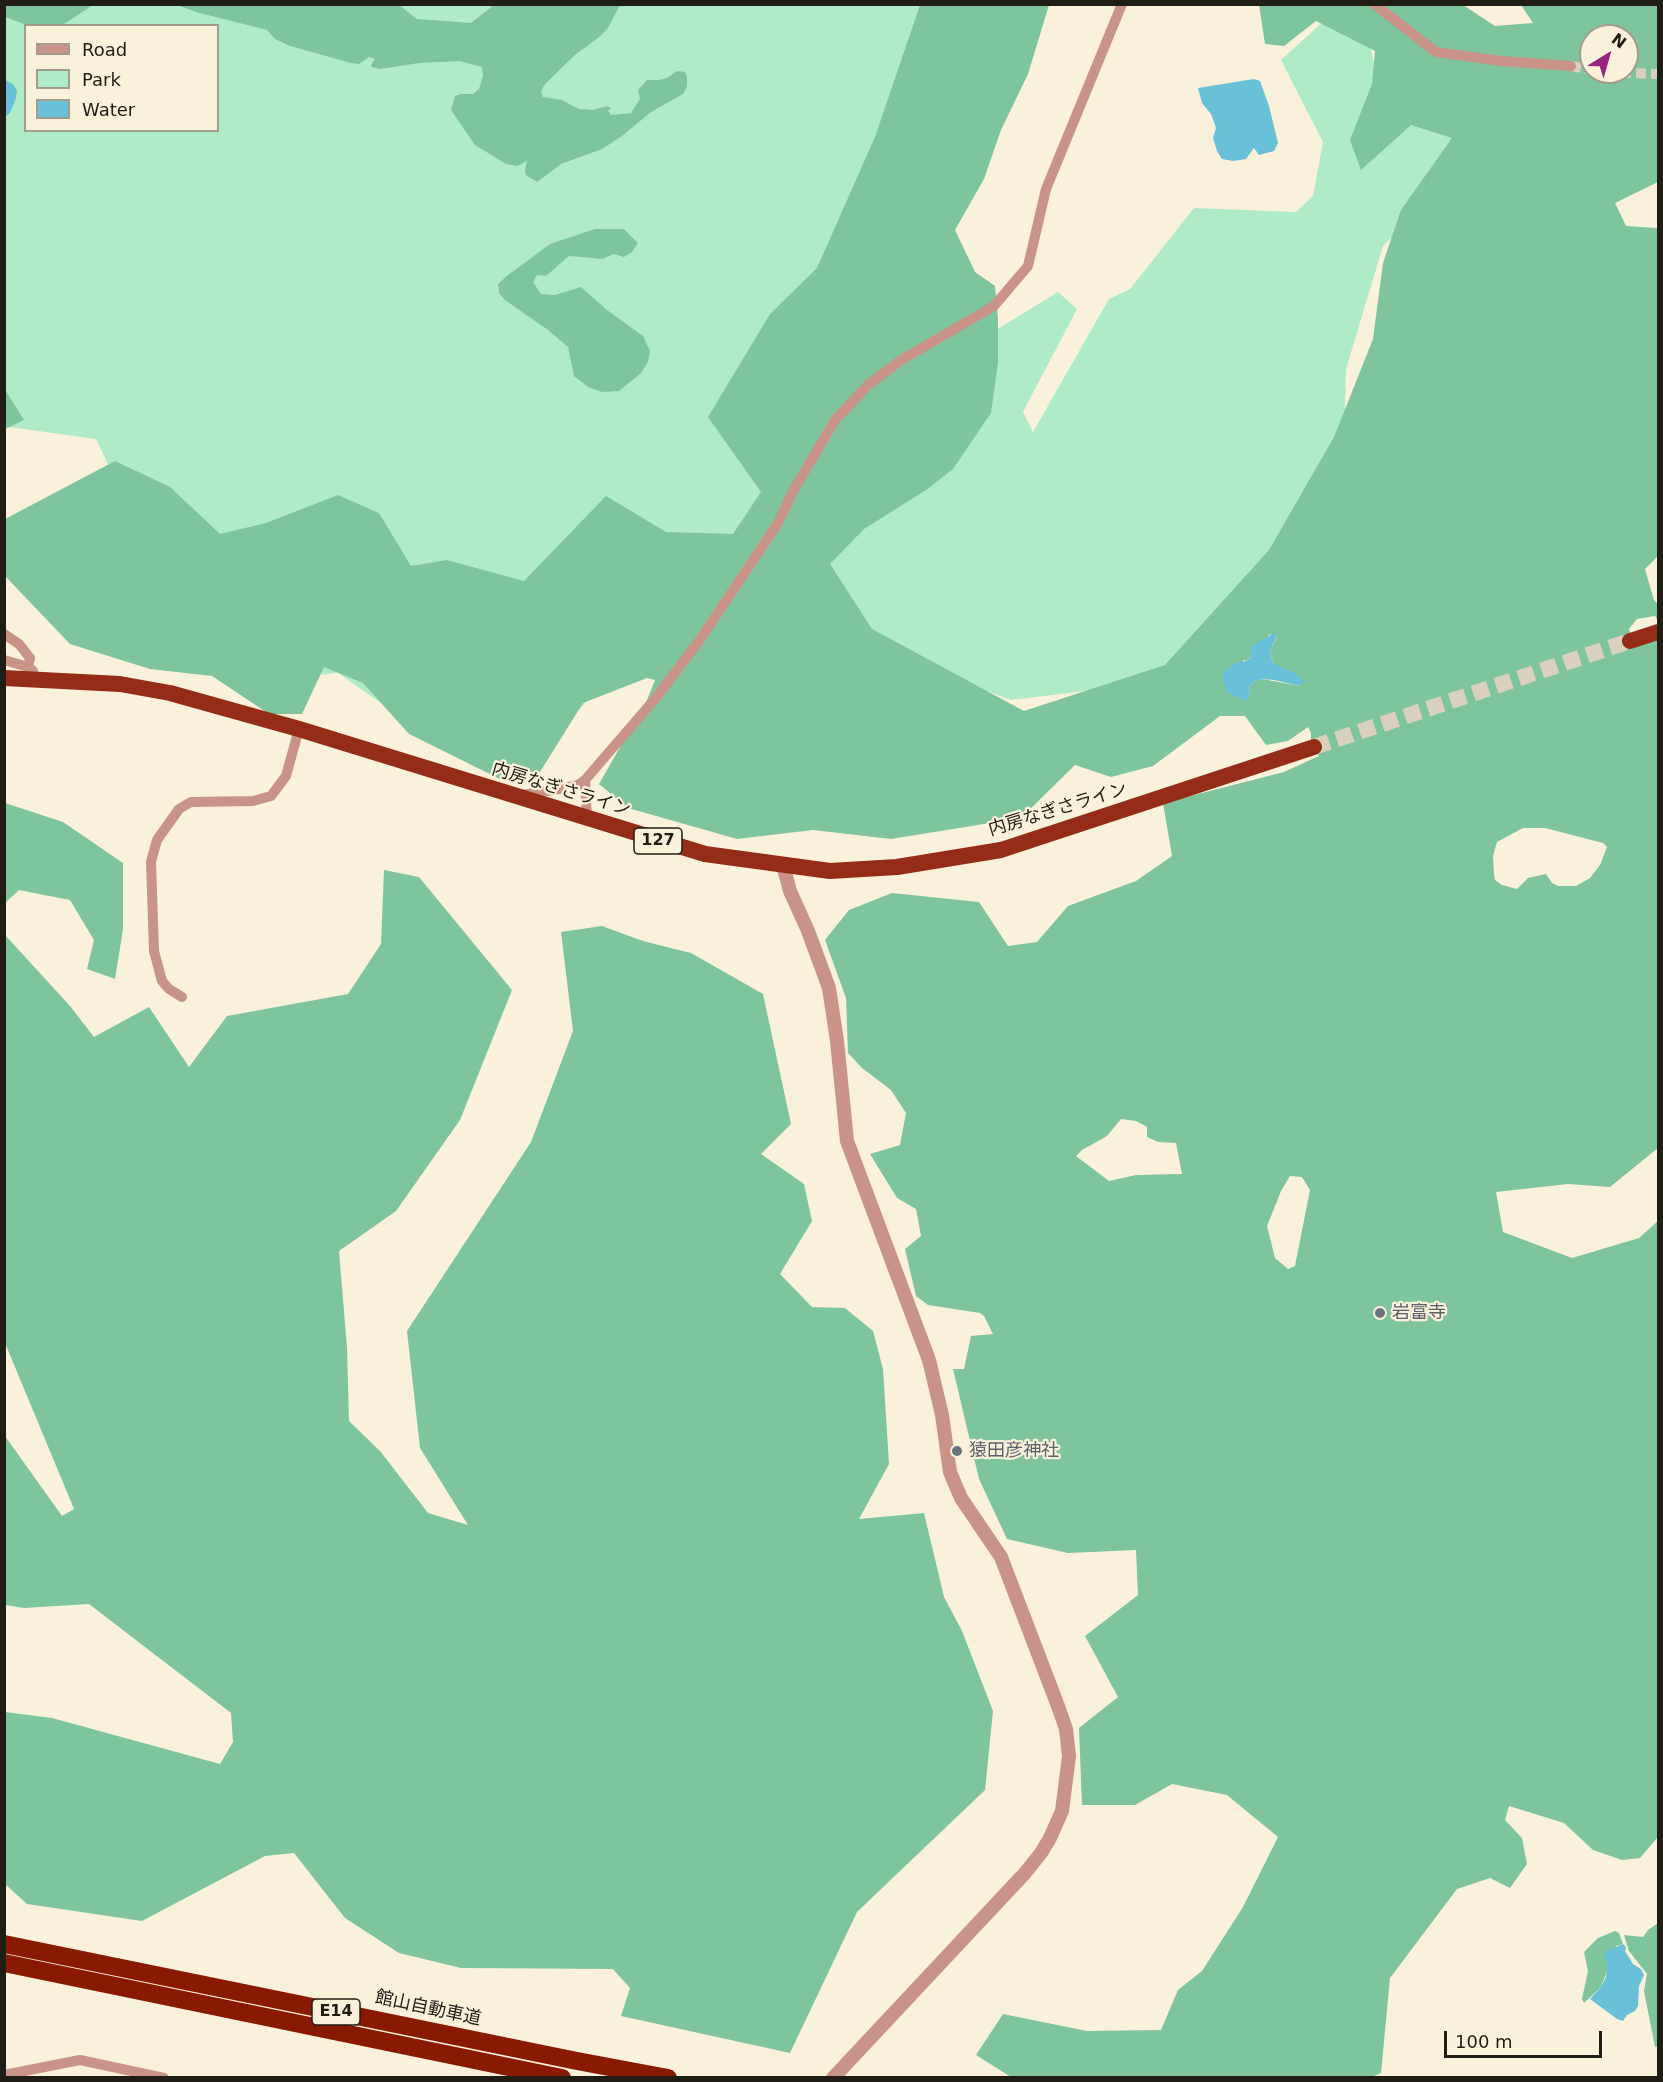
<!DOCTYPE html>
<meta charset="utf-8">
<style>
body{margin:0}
#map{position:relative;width:1663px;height:2082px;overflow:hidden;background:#faf1db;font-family:"DejaVu Sans",sans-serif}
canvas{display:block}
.frame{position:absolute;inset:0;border:6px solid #201d15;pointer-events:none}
.legend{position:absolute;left:24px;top:24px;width:195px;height:108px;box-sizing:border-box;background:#faf1db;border:2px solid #a39c8c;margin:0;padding:8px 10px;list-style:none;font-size:18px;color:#201d15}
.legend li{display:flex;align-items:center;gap:12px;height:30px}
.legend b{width:30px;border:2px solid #a39c8c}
.north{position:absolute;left:1579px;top:24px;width:60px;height:60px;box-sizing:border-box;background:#faf1db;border:2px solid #a39c8c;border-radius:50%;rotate:37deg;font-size:16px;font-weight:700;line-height:24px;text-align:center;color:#201d15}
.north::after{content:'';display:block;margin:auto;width:21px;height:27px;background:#982480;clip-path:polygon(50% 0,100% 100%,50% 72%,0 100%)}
.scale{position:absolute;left:1444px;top:2031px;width:158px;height:27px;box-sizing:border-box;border:3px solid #201d15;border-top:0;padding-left:8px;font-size:18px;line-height:21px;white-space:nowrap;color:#201d15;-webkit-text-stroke:4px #faf1db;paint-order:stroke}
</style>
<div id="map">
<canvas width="1663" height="2082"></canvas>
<div class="frame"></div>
<ul class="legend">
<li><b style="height:8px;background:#c99387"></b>Road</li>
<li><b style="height:16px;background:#b0ebc8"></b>Park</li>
<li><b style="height:16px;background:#69c0d9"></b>Water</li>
</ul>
<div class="north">N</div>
<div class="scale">100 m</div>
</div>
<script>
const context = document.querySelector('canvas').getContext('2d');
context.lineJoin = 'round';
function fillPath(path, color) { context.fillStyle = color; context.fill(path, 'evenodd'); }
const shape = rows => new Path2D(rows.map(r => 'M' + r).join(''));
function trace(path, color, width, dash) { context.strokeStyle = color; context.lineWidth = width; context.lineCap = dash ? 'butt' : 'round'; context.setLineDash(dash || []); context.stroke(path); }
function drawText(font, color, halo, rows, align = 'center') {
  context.font = font + ' "DejaVu Sans","Noto Sans JP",sans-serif'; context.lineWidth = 4.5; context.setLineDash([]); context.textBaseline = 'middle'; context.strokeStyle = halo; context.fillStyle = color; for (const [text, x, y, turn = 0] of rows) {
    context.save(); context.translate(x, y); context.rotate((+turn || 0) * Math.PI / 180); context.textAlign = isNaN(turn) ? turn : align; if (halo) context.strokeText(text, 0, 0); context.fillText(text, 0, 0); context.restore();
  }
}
fillPath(shape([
 [5,5,992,5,943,272,983,338,1058,292,1077,309,1023,412,1033,432,1109,299,1130,289,1194,208,1296,212,1313,196,1323,142,1281,60,1325,20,1369,41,1380,92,1487,147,1383,246,1346,369,1345,410,1312,504,1179,663,1101,689,1011,700,867,647,688,601,528,760,381,703,338,673,225,685,188,607,139,529,96,439,9,427,5,429],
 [26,26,218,26,218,130,26,130]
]), '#b0ebc8');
fillPath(shape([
 [4,5,5,4,93,5,61,26,27,25,5,17],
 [177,5,399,5,417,19,471,23,494,5,623,5,619,7,608,28,598,38,576,54,545,84,541,91,543,97,562,100,579,109,593,110,607,106,611,108,608,111,611,115,631,113,640,99,638,90,647,80,659,80,667,78,677,71,685,72,687,77,687,86,683,94,651,112,622,136,602,149,561,164,537,182,526,175,525,171,527,161,517,166,506,164,475,145,451,110,455,96,461,94,473,94,479,89,483,76,482,67,460,61,419,63,380,69,372,67,371,65,375,59,369,57,359,64,351,63,290,46,275,39,267,30,196,12],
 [920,5,1049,5,1028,74,1001,130,984,179,955,230,975,272,995,286,998,318,998,363,991,413,953,469,926,490,864,529,830,564,872,629,1024,711,1165,665,1269,550,1334,437,1373,339,1383,263,1401,210,1452,138,1411,125,1361,170,1350,140,1372,84,1375,51,1316,21,1284,46,1265,44,1259,5,1463,5,1495,26,1533,23,1521,5,1658,5,1658,182,1615,203,1626,226,1656,228,1658,229,1658,556,1645,569,1654,600,1658,604,1658,620,1655,616,1637,619,1629,629,1634,644,1658,639,1658,1148,1610,1187,1568,1184,1496,1192,1503,1232,1572,1258,1639,1238,1658,1221,1658,1837,1640,1858,1622,1860,1593,1850,1564,1823,1509,1806,1505,1820,1522,1838,1527,1864,1510,1888,1490,1878,1457,1889,1390,1978,1381,2073,1372,2077,1011,2077,976,2055,1003,2014,1087,2031,1161,2030,1178,1990,1202,1971,1243,1907,1278,1837,1227,1795,1172,1784,1135,1805,1082,1805,1079,1728,1118,1697,1085,1636,1138,1595,1136,1550,1068,1553,1007,1539,979,1479,953,1369,964,1369,971,1336,993,1334,984,1316,980,1313,928,1305,916,1296,905,1249,921,1236,916,1209,897,1198,870,1154,900,1145,906,1113,891,1090,862,1068,848,1053,846,998,825,940,849,910,892,893,979,902,1008,946,1037,942,1068,906,1136,881,1172,856,1163,803,1284,772,1319,756,1311,741,1311,733,1308,727,1288,741,1266,745,1245,716,1220,716,1153,766,1111,777,1075,765,1021,818,891,839,813,830,737,839,628,808,599,784,647,700,655,680,647,678,583,703,540,772,502,780,409,734,363,683,324,667,302,714,269,714,212,676,150,669,70,644,5,576,5,519,115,461,170,487,220,534,266,523,338,495,379,513,411,566,447,560,524,581,606,496,666,532,733,534,761,492,708,417,770,314,817,268,875,137],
 [1591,36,1627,36,1627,72,1591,72],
 [1270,634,1277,637,1270,651,1273,663,1282,668,1300,686,1262,679,1254,682,1249,687,1250,696,1246,701,1243,660,1247,661],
 [1523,828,1545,828,1603,843,1607,847,1600,865,1590,878,1576,886,1558,886,1552,883,1546,874,1528,878,1517,889,1502,885,1495,880,1494,875,1493,856,1497,842],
 [1121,1119,1136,1121,1147,1127,1147,1137,1158,1142,1176,1143,1182,1174,1136,1175,1109,1181,1076,1156,1082,1150,1107,1136],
 [1290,1176,1302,1177,1310,1190,1295,1266,1288,1269,1275,1258,1267,1226,1281,1191],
 [595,229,624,229,638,243,632,252,624,257,614,254,602,259,569,256,546,276,537,275,533,282,541,294,555,295,581,287,607,310,643,336,650,351,648,362,641,373,619,391,602,392,588,387,574,376,568,347,548,330,505,300,499,293,498,284,508,275,550,244],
 [4,388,24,420,5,429,4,429],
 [5,803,63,822,123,863,123,929,115,979,87,969,94,940,70,900,19,890,5,903],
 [384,870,419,877,512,990,460,1120,396,1211,339,1251,347,1348,349,1421,380,1451,428,1513,468,1525,420,1448,407,1331,531,1142,573,1031,561,932,602,926,643,941,691,953,763,994,791,1124,761,1154,804,1184,812,1221,780,1274,812,1307,845,1308,873,1331,883,1369,889,1464,859,1519,924,1513,944,1597,962,1631,993,1711,985,1790,857,1912,790,2053,621,2016,630,1988,613,1969,461,1968,399,1953,345,1918,294,1853,265,1856,142,1921,27,1904,5,1884,5,1712,52,1718,220,1764,233,1742,231,1713,89,1604,24,1608,5,1605,5,1436,62,1516,74,1509,5,1343,5,935,70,1006,94,1037,149,1007,189,1067,227,1016,348,994,381,944],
 [1658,1923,1658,2047,1655,2047,1644,1991,1647,1974,1629,1951,1624,1935,1643,1937,1648,1930],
 [1615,1931,1619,1933,1623,1944,1616,1946,1608,1964,1608,1969,1601,1987,1584,2003,1582,1999,1588,1971,1584,1952,1598,1938]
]), '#7ec49c');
fillPath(shape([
 [1254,79,1260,81,1269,106,1278,143,1274,151,1259,155,1254,148,1246,159,1233,161,1222,159,1217,151,1213,138,1216,128,1211,114,1202,103,1198,88],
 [5,80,13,84,17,91,16,98,10,113,5,117],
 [1274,633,1277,636,1270,651,1273,663,1297,674,1304,681,1300,686,1274,680,1262,679,1254,682,1249,687,1250,696,1246,701,1227,692,1222,676,1227,669,1238,662,1247,661,1251,657,1250,650,1253,645],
 [1623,1944,1626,1947,1625,1951,1633,1964,1641,1969,1644,1975,1639,1986,1638,2006,1635,2011,1627,2015,1623,2021,1617,2019,1590,1999,1601,1987,1606,1977,1608,1964,1604,1956,1607,1951]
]), '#69c0d9');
trace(shape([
 [1571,66,1591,70],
 [1606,72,1658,74]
]), '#d9d1bd', 10, [10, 5]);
trace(shape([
 [1314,747,1630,641]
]), '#d9d1bd', 16, [16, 8]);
trace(shape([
 [1374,4,1436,52,1500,61,1571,66],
 [4,634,19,644,30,658,28,667],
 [4,660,28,667,33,671],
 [522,795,559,789,578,785,585,780],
 [587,819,585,780,655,699,699,641,778,523,792,493,835,420,868,385,901,360,994,306,1028,266,1046,189,1122,4],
 [182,997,169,989,162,981,154,951,151,862,157,840,179,809,191,802,253,801,271,796,286,776,299,729],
 [4,2075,80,2060,164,2078]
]), '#c99387', 10);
trace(shape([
 [783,865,790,891,808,931,829,988,837,1041,847,1141,929,1360,942,1415,950,1472,961,1498,1001,1557,1058,1706,1066,1729,1069,1756,1062,1811,1050,1838,1041,1853,1025,1873,833,2078]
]), '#c99387', 14);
trace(shape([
 [1630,641,1658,632],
 [4,678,120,684,170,693,299,729,705,854,830,871,897,867,1001,850,1314,747]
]), '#942c18', 16);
trace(shape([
 [4,1944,577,2061,668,2078],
 [4,1963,562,2078]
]), '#8a1901', 18);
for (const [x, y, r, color] of [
 [1380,1313,6,"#6b7280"],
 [957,1451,6,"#6b7280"]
]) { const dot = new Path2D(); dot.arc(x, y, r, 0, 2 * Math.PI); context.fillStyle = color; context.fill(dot); trace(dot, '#faf1db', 2); }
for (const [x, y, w] of [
 [658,841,48],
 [336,2012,48]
]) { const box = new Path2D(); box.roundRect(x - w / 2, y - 13, w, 26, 4.5); context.fillStyle = '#faf1db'; context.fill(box); trace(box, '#201d15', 1.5); }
drawText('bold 16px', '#201d15', null, [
 ["127",658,841],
 ["E14",336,2012]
]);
drawText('18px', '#201d15', '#faf1db', [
 ["内房なぎさライン",561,790,17],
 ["内房なぎさライン",1058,810,-17],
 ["館山自動車道",428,2009,12]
]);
drawText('18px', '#5b616d', '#faf1db', [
 ["岩富寺",1392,1313],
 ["猿田彦神社",969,1451]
], 'left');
</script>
